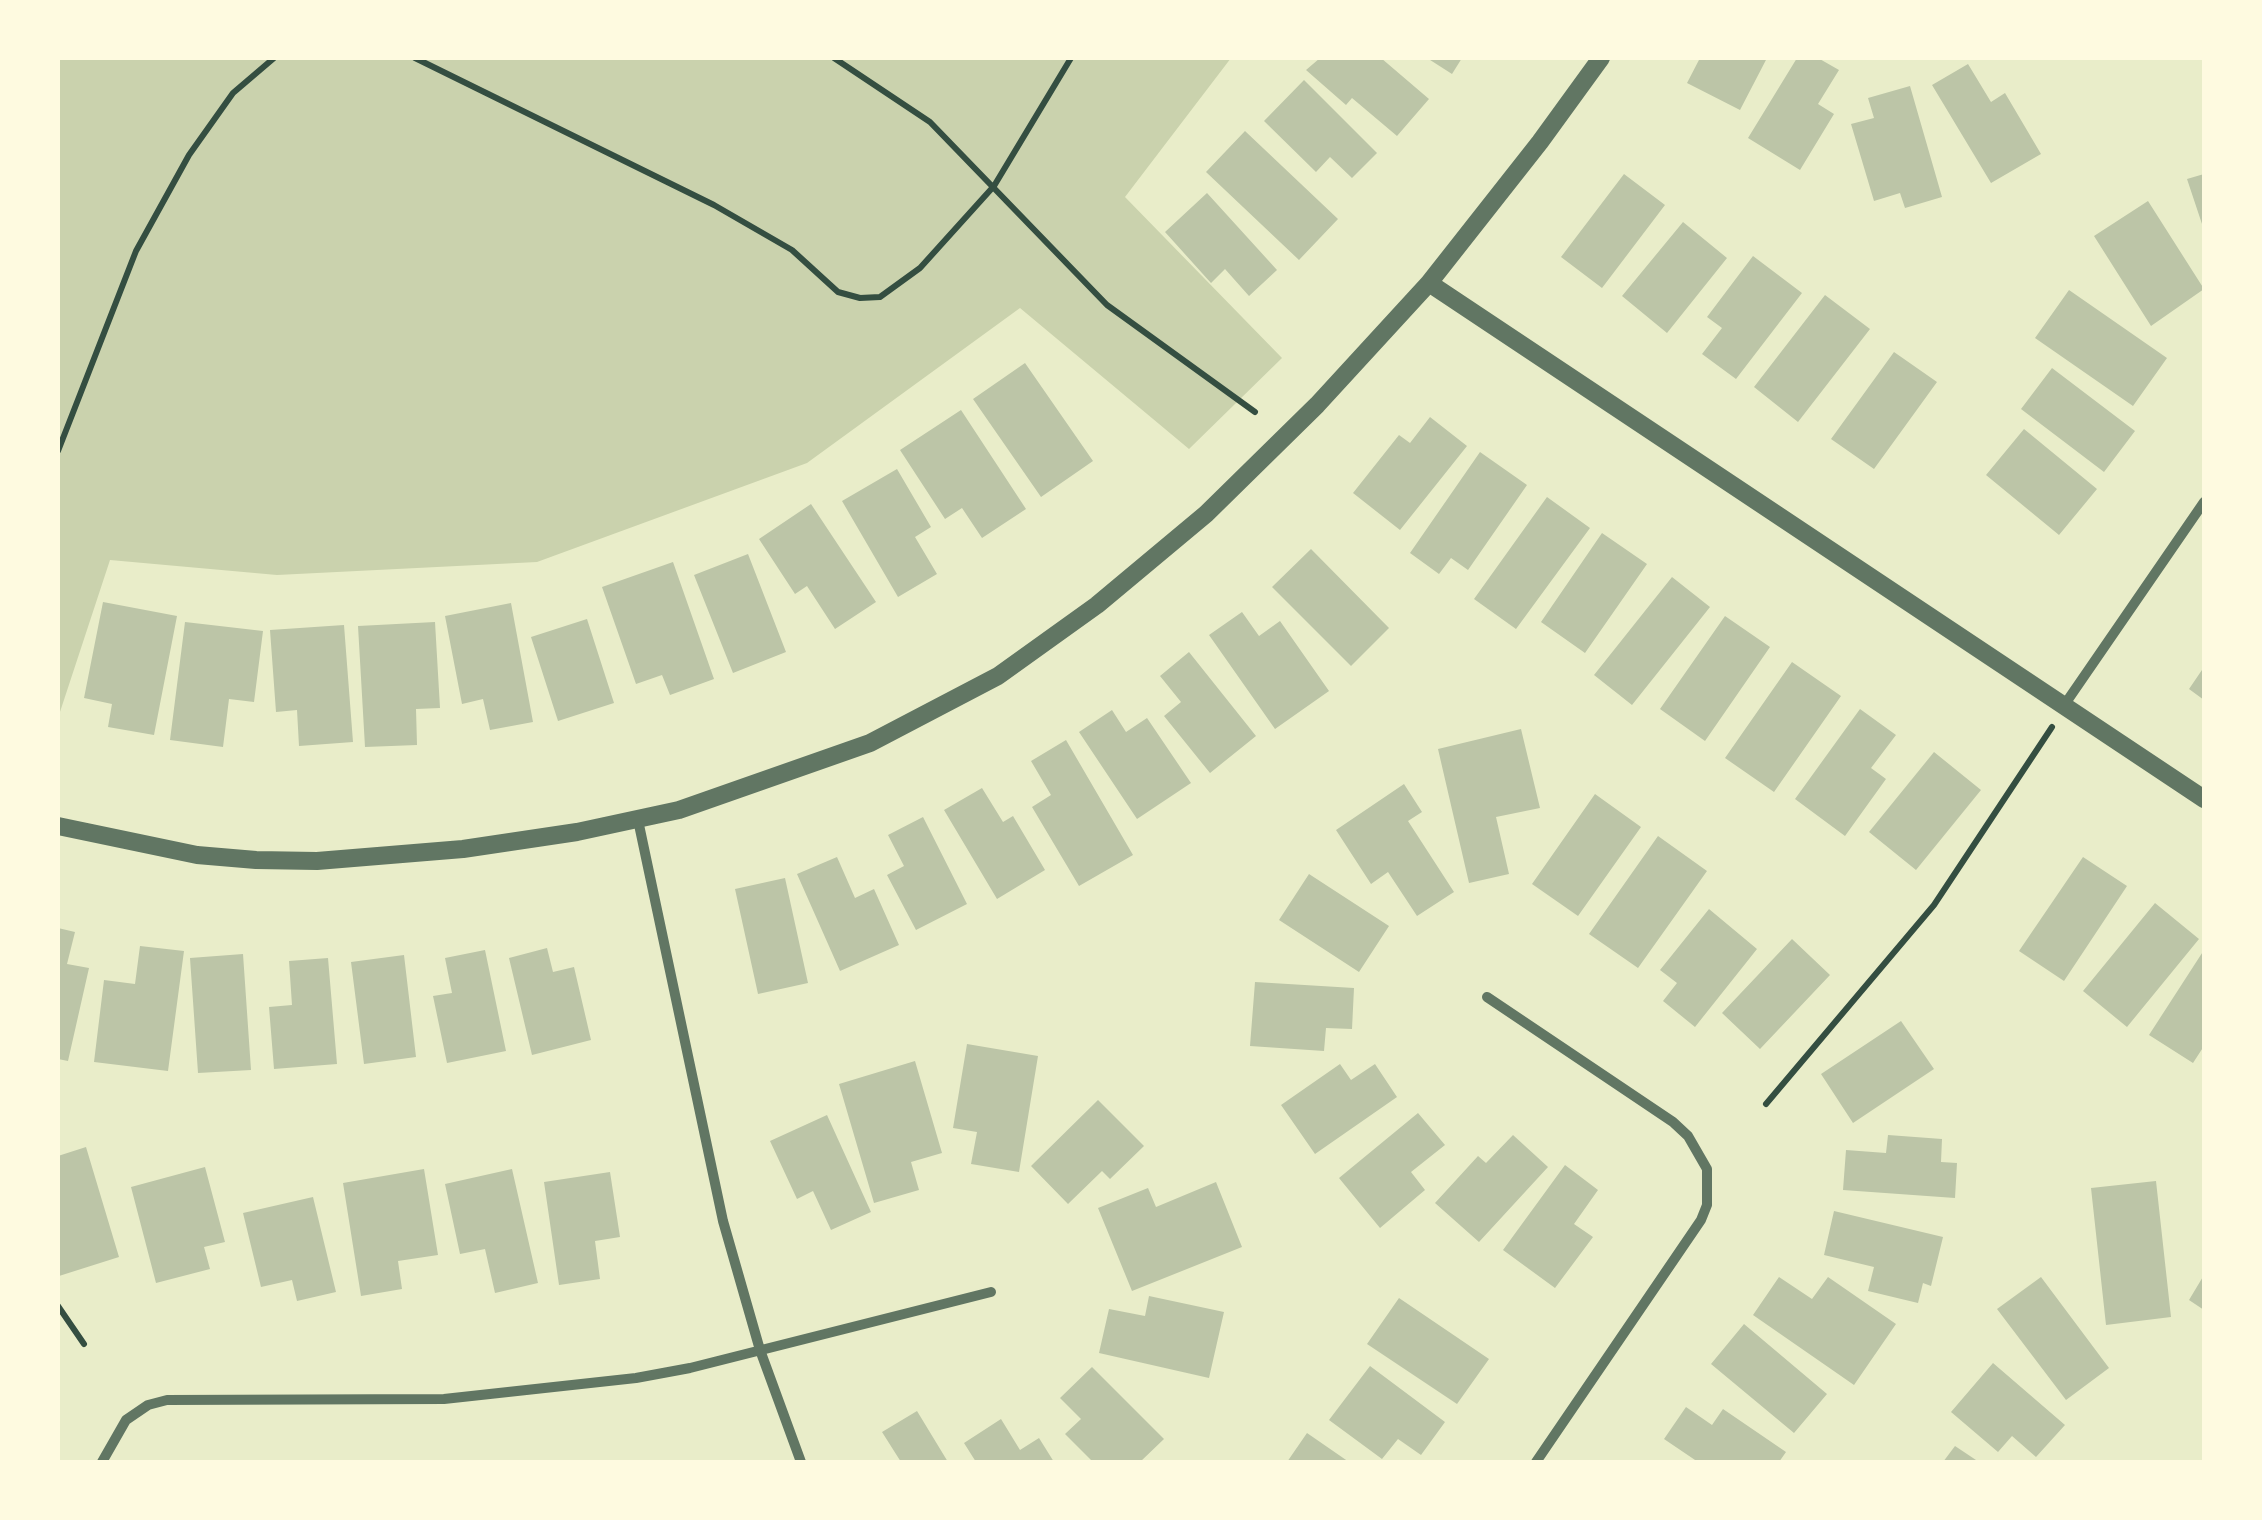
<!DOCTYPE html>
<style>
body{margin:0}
#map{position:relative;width:2262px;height:1520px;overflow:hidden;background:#e9edc9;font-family:"Golos Text",sans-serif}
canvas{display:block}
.frame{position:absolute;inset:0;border:60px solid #fefae0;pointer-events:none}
</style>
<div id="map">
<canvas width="2262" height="1520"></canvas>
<div class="frame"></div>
</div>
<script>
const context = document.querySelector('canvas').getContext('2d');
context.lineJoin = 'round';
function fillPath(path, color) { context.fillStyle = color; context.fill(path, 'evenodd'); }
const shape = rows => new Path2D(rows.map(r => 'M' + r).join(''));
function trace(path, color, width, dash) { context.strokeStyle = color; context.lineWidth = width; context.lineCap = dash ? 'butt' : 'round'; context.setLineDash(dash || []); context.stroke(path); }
fillPath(shape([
 [58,58,1231,58,1125,197,1282,358,1189,449,1020,308,807,463,537,562,277,575,110,560,58,718]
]), '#cad2ad');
fillPath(shape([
 [1320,58,1381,58,1429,99,1397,136,1352,98,1346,105,1306,70],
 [1427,58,1462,58,1452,74],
 [1700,58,1767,58,1740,110,1687,83],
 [1797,58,1818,58,1839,70,1818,104,1834,114,1800,170,1748,138],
 [1968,64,1991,102,2005,93,2041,154,1991,183,1932,85],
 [1304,80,1377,153,1352,178,1330,157,1316,172,1264,121],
 [1910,86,1942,197,1905,208,1900,193,1874,201,1851,124,1874,118,1868,98],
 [1245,131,1338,219,1299,260,1206,172],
 [1624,174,1665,205,1602,288,1561,257],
 [2204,174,2204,230,2187,179],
 [1207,193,1277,270,1249,296,1225,269,1211,283,1165,232],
 [2148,201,2204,289,2151,326,2094,236],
 [1683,222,1727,258,1667,333,1622,296],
 [1753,256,1802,293,1736,379,1702,354,1722,328,1707,317],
 [2069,290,2167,358,2133,406,2035,338],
 [1825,295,1870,329,1798,422,1754,387],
 [1894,352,1937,382,1874,469,1831,439],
 [1025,363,1093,461,1041,497,973,399],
 [2052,368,2135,431,2104,472,2021,409],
 [961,410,1026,509,982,538,962,508,945,519,900,450],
 [1430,417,1467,446,1400,530,1353,493,1399,435,1410,443],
 [2024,429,2097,489,2059,535,1986,475],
 [1480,452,1527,485,1468,570,1451,558,1439,574,1410,553],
 [897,469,931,527,915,537,937,574,898,597,842,501],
 [1547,497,1590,528,1516,629,1474,599],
 [811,504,876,602,835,629,807,586,795,594,759,539],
 [1602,533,1647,564,1585,653,1541,622],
 [1311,549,1389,628,1351,666,1272,587],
 [748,554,786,652,733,673,694,575],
 [673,562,714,679,670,695,662,675,636,684,602,587],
 [1672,577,1710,607,1632,705,1594,675],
 [103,602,177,616,154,735,108,727,112,704,84,698],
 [511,603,533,722,490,730,483,699,462,704,445,616],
 [1242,612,1259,636,1280,621,1329,691,1275,729,1209,635],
 [1725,616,1770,647,1705,741,1660,709],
 [587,619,614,703,558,721,531,637],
 [185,622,263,631,254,702,229,699,223,747,170,740],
 [435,622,440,708,416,709,417,745,365,747,358,626],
 [344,625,353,742,299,746,297,710,276,712,270,630],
 [1189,652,1256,736,1210,773,1164,716,1181,702,1160,676],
 [1792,662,1841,696,1774,792,1725,758],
 [2204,667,2204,700,2189,689],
 [1860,709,1896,735,1871,768,1886,779,1845,836,1795,799],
 [1112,710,1126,732,1147,718,1191,783,1137,819,1079,732],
 [1521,729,1540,808,1496,817,1509,874,1469,883,1438,749],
 [1066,740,1133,855,1079,886,1032,807,1051,795,1031,761],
 [1934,752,1981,790,1916,870,1869,832],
 [1404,784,1422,812,1408,821,1454,892,1417,916,1388,872,1371,884,1336,830],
 [982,788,1003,822,1013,816,1045,870,997,899,944,810],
 [1595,794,1641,827,1578,916,1532,884],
 [923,817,967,904,916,930,887,875,904,866,888,835],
 [1658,836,1707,871,1638,968,1589,934],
 [837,857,855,898,874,889,899,945,840,971,797,874],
 [2083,857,2127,886,2064,981,2019,951],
 [1309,874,1389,926,1359,972,1279,920],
 [785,878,808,983,758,994,735,889],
 [2155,903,2199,939,2127,1027,2083,991],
 [1709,909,1757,949,1695,1027,1663,1001,1677,983,1660,970],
 [58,928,75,932,67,964,89,968,68,1061,58,1059],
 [1792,939,1830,975,1760,1049,1722,1013],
 [140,946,184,951,168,1071,94,1062,104,980,135,984],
 [547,948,553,972,574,967,591,1040,532,1055,509,958],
 [485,950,506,1051,447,1063,433,996,452,993,445,958],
 [2204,950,2204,1046,2193,1063,2149,1035],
 [243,954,251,1070,198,1073,190,958],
 [404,955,416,1057,364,1064,351,962],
 [328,958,337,1064,274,1069,269,1007,292,1005,289,961],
 [1255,982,1354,988,1352,1029,1326,1028,1324,1051,1250,1046],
 [1901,1021,1934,1069,1853,1123,1821,1074],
 [967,1044,1038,1056,1019,1172,971,1164,977,1132,953,1128],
 [915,1061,942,1153,911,1162,919,1190,874,1203,839,1084],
 [1340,1064,1351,1080,1375,1064,1397,1097,1315,1154,1281,1105],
 [1098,1100,1144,1146,1110,1179,1102,1171,1068,1204,1031,1166],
 [1418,1113,1445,1145,1411,1172,1425,1190,1380,1228,1339,1178],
 [827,1115,871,1212,831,1230,813,1191,797,1199,770,1141],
 [1513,1135,1548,1167,1479,1242,1435,1203,1478,1156,1486,1163],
 [1888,1135,1942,1139,1941,1162,1957,1163,1955,1198,1843,1190,1846,1150,1886,1153],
 [86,1147,119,1257,59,1276,58,1156],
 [1565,1165,1598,1190,1574,1224,1593,1237,1555,1288,1503,1250],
 [205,1167,225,1242,204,1247,210,1269,156,1283,131,1187],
 [424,1169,438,1255,398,1261,402,1289,361,1296,343,1183],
 [512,1169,538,1283,495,1293,485,1249,460,1254,445,1184],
 [610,1172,620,1237,595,1241,600,1279,559,1285,544,1182],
 [2156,1181,2171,1317,2106,1325,2091,1188],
 [1216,1182,1242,1247,1132,1291,1098,1208,1148,1188,1156,1207],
 [313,1197,336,1292,297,1301,292,1280,261,1287,243,1213],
 [1834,1211,1943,1237,1931,1286,1923,1283,1918,1303,1868,1291,1874,1267,1824,1255],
 [2204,1275,2204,1310,2189,1300],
 [1779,1277,1812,1299,1828,1277,1896,1324,1854,1385,1753,1315],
 [2041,1277,2109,1368,2066,1400,1997,1309],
 [1149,1296,1224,1312,1209,1378,1099,1353,1109,1309,1145,1316],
 [1399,1298,1489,1359,1457,1404,1367,1344],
 [1744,1324,1827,1394,1794,1433,1711,1364],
 [1993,1363,2065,1425,2036,1457,2012,1436,1998,1452,1951,1412],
 [1370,1366,1445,1422,1421,1455,1398,1439,1382,1459,1329,1420],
 [1092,1367,1164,1439,1140,1462,1093,1462,1065,1434,1081,1419,1060,1398],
 [1686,1407,1712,1425,1723,1409,1786,1452,1779,1462,1698,1462,1664,1439],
 [917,1411,948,1462,901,1462,882,1432],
 [1001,1419,1020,1450,1039,1438,1054,1462,976,1462,964,1443],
 [1307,1433,1349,1462,1287,1462],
 [1955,1446,1979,1462,1943,1462]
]), '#bcc5a7');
trace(shape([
 [415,58,714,205,792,250,838,292,860,298,880,297,920,268,994,186,1071,58],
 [834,58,930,122,1107,305,1255,412],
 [58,451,136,251,189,155,233,93,274,58],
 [1766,1104,1934,905,2052,727],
 [58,1306,84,1344]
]), '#344e41', 6);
trace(shape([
 [2065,704,2204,502],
 [638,820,723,1221,760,1350,801,1462],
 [1487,997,1673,1122,1688,1136,1707,1169,1707,1205,1701,1220,1536,1462],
 [102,1462,126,1420,148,1405,167,1400,444,1399,636,1378,690,1368,991,1292]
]), '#617663', 10);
trace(shape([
 [1429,283,2204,799],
 [58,826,197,855,256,860,317,861,463,849,577,832,679,810,870,743,998,676,1097,605,1206,514,1317,405,1429,283,1540,142,1601,58]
]), '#617663', 18);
</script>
